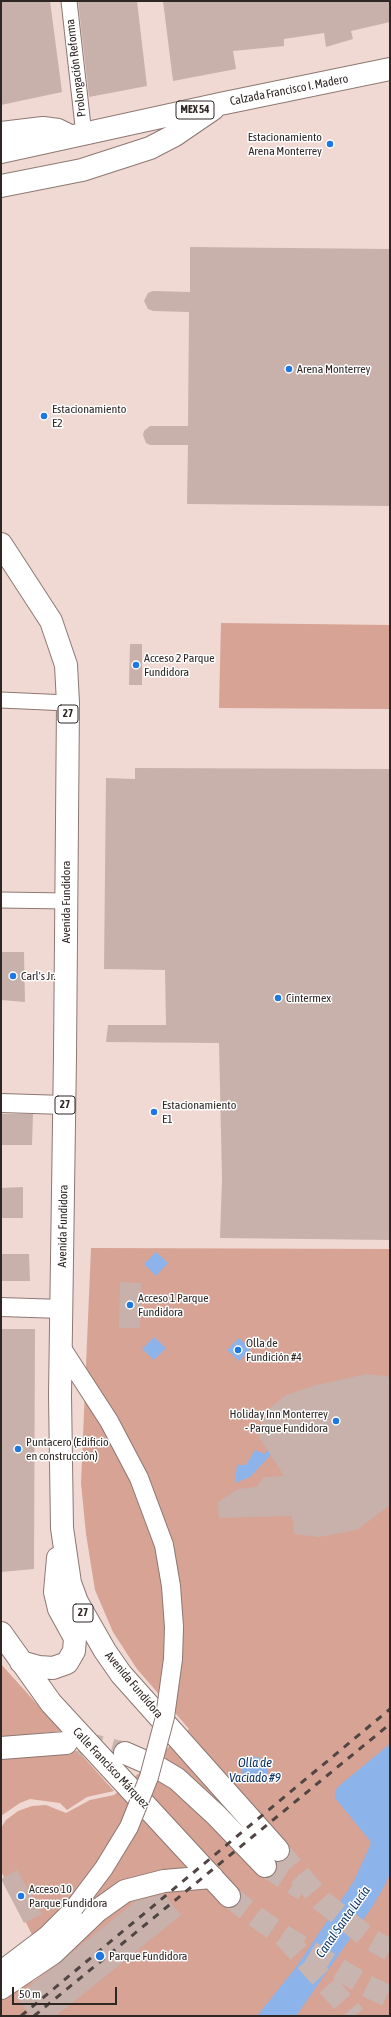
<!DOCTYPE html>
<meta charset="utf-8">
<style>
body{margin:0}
#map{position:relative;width:391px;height:2017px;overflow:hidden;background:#f0d9d2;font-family:"Asap Condensed",sans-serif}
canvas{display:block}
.frame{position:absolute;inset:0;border:2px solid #2f2724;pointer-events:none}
.scale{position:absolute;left:12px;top:1987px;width:105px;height:18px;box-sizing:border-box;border:2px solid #2f2724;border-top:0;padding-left:5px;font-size:12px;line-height:14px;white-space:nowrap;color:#2f2724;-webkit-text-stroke:3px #fff;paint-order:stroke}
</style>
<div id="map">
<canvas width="391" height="2017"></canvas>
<div class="frame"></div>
<div class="scale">50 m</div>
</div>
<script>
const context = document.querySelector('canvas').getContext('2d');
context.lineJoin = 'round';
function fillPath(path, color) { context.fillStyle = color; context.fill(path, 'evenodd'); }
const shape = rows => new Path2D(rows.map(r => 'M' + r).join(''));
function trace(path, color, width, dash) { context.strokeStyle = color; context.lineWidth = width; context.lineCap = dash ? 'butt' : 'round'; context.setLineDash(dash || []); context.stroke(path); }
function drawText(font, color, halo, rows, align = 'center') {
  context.font = font + ' "Asap Condensed",sans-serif'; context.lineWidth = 3; context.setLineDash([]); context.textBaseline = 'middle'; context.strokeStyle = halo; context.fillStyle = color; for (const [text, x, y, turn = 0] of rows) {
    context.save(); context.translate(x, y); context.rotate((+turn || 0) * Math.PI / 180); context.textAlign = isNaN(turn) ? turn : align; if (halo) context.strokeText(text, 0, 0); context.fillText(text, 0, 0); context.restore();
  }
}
fillPath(shape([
 [221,623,390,625,390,709,219,708],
 [91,1248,390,1249,390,2016,1,2016,1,1996,34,1981,49,1970,1,1871,1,1828,6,1820,18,1811,32,1806,46,1805,66,1813,90,1800,114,1795,189,1729,137,1669,113,1632,95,1590,86,1534,81,1483],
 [1,1664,61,1731,1,1738],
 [55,1750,78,1751,114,1791,87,1797,67,1810,60,1803,30,1799,20,1803,1,1816,1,1757]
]), '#d6a395');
fillPath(shape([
 [156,1252,168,1263,156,1276,144,1264],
 [154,1337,166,1348,154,1360,142,1349],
 [239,1338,251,1349,239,1361,227,1350],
 [272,1440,281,1444,250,1477,235,1483,237,1465,246,1465,255,1450,265,1454],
 [390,1744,390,1874,385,1885,372,1907,296,2016,257,2016,297,1966,354,1881,368,1850,371,1842,335,1798,335,1791,340,1785],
 '242 1770a13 13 0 1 1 26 0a13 13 0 1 1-26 0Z'
]), '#8cb4ea');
fillPath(shape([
 [1,1,50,1,62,92,1,105],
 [78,1,137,1,147,86,89,97],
 [163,1,390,1,390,22,351,31,353,39,326,47,324,33,284,39,284,46,233,51,236,69,173,81],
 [190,247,390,249,390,506,187,504,188,445,150,445,146,443,143,435,144,431,150,426,188,426,189,312,153,311,148,309,144,301,148,293,153,291,190,292],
 [130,644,142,644,142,685,129,685],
 [135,768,390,769,390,1240,220,1238,222,1178,219,1043,106,1042,108,1025,166,1025,165,970,104,969,106,778,135,779],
 [1,952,24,952,25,1002,1,1000],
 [1,1114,33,1114,32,1145,1,1145],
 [23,1187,23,1218,1,1218,1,1188],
 [1,1254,29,1254,30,1281,1,1281],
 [120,1282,141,1283,140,1328,119,1328],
 [1,1329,35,1329,34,1569,1,1572],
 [366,1374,386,1376,390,1378,390,1505,357,1530,319,1537,294,1534,292,1516,219,1518,218,1502,238,1489,256,1487,264,1477,284,1476,259,1437,267,1410,286,1395,313,1386],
 [17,1870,42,1914,24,1923,1,1879],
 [164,1894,181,1915,56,2016,31,2016,16,1997,136,1901]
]), '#c8b1ab');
trace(shape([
 [79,1744,97,1746,125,1753],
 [278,1850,322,1901,368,1938,390,1950],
 [265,1866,304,1890],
 [229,1896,256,1917,284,1936,367,1986,390,1997]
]), '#c9b5af', 22, [22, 11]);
trace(shape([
 [284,1936,355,2016]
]), '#c9b5af', 22, [22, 11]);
const minor = shape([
 [69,1,84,135],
 [1,700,68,703],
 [1,900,66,901]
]);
const tertiary = shape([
 [1,1103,65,1105],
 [1,1307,62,1309],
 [61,1347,109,1421,139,1478,164,1545,171,1586,174,1627],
 [1,1970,46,1936,74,1908]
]);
const primary = shape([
 [1,133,43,128,58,130,68,135],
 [1,152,220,104,390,69],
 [1,186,82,170,150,148,175,135,213,109],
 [1,544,51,621,66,665,68,703,65,1055,60,1395,62,1528,70,1583,77,1602,105,1651,121,1674,278,1850],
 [1,1633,51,1703,229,1896],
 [21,1662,39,1667,53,1668,67,1663,74,1651,75,1638,59,1609,55,1592,58,1558],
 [1,1748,66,1743],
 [125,1753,157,1767,177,1779,216,1815,265,1866],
 [1,1988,53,1953,97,1911,125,1891,164,1881,212,1877]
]);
trace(minor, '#8d7872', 17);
trace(tertiary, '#8d7872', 20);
trace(primary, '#8d7872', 24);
trace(minor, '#fff', 15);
trace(tertiary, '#fff', 18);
trace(primary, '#fff', 22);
trace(shape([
 [21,2016,390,1709],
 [34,2016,390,1724]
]), '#504542', 3, [7, 7]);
const tertiaryBridge = shape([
 [74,1908,104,1868,129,1827,149,1777,165,1717,173,1659,174,1627]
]);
trace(tertiaryBridge, '#8d7872', 20, []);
trace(tertiaryBridge, '#fff', 18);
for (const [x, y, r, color] of [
 [330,144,4,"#1e78e2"],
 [289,369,4,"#1e78e2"],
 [44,416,4,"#1e78e2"],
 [136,665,4,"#1e78e2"],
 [13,976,4,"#1e78e2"],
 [278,998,4,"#1e78e2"],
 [154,1112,4,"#1e78e2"],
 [130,1305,4,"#1e78e2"],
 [238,1350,4,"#1e78e2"],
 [336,1421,4,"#1e78e2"],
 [18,1449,4,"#1e78e2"],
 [21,1896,4,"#1e78e2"],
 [100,1956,5,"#1e78e2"]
]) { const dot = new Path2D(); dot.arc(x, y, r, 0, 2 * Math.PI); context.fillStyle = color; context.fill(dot); trace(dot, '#fff', 1.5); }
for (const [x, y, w] of [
 [195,110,38],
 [68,714,20],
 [65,1105,20],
 [83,1613,20]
]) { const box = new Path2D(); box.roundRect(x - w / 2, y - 9, w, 18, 3); context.fillStyle = '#fff'; context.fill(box); trace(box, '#2f2724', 1); }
drawText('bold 11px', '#2f2724', null, [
 ["MEX 54",195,110],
 ["27",68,714],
 ["27",65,1105],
 ["27",83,1613]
]);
drawText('12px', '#2f2724', '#fff', [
 ["Prolongación Reforma",76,68,-97],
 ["Calzada Francisco I. Madero",289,90,-11],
 ["Avenida Fundidora",66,902,-90],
 ["Avenida Fundidora",63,1226,-89],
 ["Avenida Fundidora",134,1685,50],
 ["Calle Francisco Márquez",111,1768,47]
]);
drawText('12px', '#2f2724', '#fff', [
 ["Estacionamiento",322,137,"right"],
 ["Arena Monterrey",322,151,"right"],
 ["Arena Monterrey",297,369],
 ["Estacionamiento",52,409],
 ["E2",52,423],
 ["Acceso 2 Parque",144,658],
 ["Fundidora",144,672],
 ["Carl's Jr.",21,976],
 ["Cintermex",286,998],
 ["Estacionamiento",162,1105],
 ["E1",162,1119],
 ["Acceso 1 Parque",138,1298],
 ["Fundidora",138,1312],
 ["Olla de",246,1343],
 ["Fundición #4",246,1357],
 ["Holiday Inn Monterrey",328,1414,"right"],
 ["- Parque Fundidora",328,1428,"right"],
 ["Puntacero (Edificio",26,1442],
 ["en construcción)",26,1456],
 ["Acceso 10",29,1889],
 ["Parque Fundidora",29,1903],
 ["Parque Fundidora",109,1956]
], 'left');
drawText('italic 13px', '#0d3566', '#fff', [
 ["Olla de",255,1763],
 ["Vaciado #9",255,1778],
 ["Canal Santa Lucía",343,1922,-55]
]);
</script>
